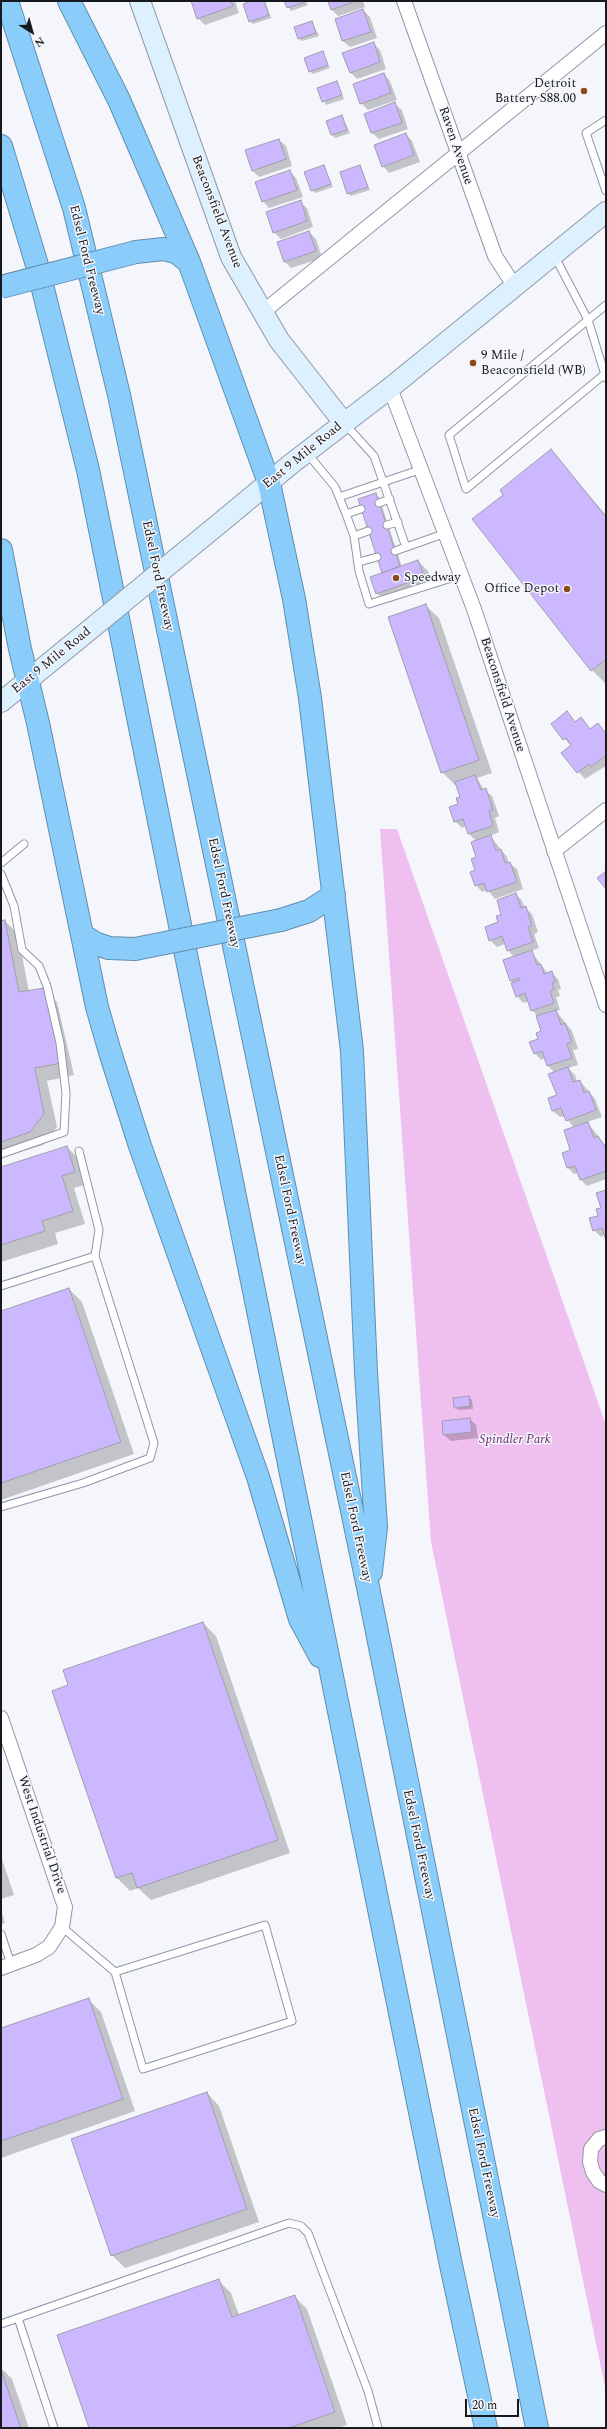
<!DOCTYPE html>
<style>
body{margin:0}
#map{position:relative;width:607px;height:2429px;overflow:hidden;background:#f4f6fc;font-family:Spectral,serif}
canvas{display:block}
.frame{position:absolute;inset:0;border:2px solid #16191e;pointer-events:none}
.north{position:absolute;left:12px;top:12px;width:40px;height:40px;-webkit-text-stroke:3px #f4f6fc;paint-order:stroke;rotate:143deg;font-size:11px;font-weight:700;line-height:16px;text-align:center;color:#16191e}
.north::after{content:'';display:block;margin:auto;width:14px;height:18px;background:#16191e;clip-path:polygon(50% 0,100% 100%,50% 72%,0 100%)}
.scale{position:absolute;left:465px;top:2399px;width:54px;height:18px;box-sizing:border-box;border:2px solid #16191e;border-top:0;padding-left:5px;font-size:12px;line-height:14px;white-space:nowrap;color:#16191e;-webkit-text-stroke:3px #f4f6fc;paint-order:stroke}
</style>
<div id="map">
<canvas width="607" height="2429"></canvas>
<div class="frame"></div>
<div class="north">N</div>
<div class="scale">20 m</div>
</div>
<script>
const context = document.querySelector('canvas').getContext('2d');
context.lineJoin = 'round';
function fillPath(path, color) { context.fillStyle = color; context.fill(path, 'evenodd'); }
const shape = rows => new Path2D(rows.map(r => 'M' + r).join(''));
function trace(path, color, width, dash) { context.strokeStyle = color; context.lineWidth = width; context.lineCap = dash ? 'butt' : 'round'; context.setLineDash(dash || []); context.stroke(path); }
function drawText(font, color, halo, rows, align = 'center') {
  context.font = font + ' Spectral,serif'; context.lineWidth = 3; context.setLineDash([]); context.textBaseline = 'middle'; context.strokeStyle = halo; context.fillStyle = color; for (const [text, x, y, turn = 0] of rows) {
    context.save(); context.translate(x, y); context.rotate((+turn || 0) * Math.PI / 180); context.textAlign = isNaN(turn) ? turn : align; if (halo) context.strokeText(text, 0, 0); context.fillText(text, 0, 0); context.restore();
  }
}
fillPath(shape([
 [380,829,397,829,606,1425,606,2392,431,1542]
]), '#efc0ef');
fillPath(shape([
 [194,1,235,1,239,13,205,25,198,18],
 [254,1,265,1,271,18,253,24,250,21],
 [285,1,306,1,308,5,291,11],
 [329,1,363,1,365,7,338,16,331,9],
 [363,10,370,17,377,38,350,47,343,41],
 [312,22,319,36,302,41,298,38],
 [373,43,380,50,386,69,357,79,351,73],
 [322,52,330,68,313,74,310,71],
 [384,74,390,81,397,100,368,110,361,103],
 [337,82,344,99,326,105,318,88],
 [395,104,402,110,408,129,379,139,372,133,365,114],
 [342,116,350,133,335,138,332,135],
 [406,134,412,141,420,162,389,173,383,166],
 [279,140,286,146,292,166,259,177,252,170],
 [324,167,333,187,315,193,312,190],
 [360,167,370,190,351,196,348,193],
 [289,171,296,178,303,197,269,208,263,201],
 [300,202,307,208,313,227,281,239,274,232],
 [309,232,316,239,322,258,291,268,285,262],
 [551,451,606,515,605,683,592,670,504,495],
 [375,494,379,497,402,567,418,561,428,571,433,586,387,603,377,593,384,573],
 [426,606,439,618,492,773,477,778,484,790,492,796,499,816,495,818,499,832,490,836,507,857,509,863,517,869,523,889,495,899,488,890,482,892,476,885,476,841,469,834,466,826,462,828,455,821,461,798,457,785,455,785,442,772],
 [567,713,576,722,581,719,591,730,597,724,606,734,606,766,585,779,562,753,571,746,552,724],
 [516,894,522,901,525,908,532,914,538,932,534,934,539,948,531,951,548,974,551,972,558,979,561,989,558,990,560,996,556,997,560,1010,556,1011,572,1031,578,1049,573,1050,578,1065,568,1068,575,1075,577,1082,580,1081,595,1099,602,1117,587,1122,606,1146,606,1179,587,1186,580,1179,579,1173,574,1174,568,1168,574,1128,565,1116,560,1117,553,1111,549,1099,558,1096,555,1073,548,1066,545,1058,541,1060,535,1053,542,1032,538,1017,532,1010,529,1001,523,1003,517,996,504,961,514,957,508,950,505,944,497,947,490,940],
 [5,921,18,934,29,992,44,989,57,1002,74,1075,47,1081,57,1127,43,1145,1,1158,1,922],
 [67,1147,80,1160,88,1184,74,1188,85,1224,55,1233,58,1244,1,1262,1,1168],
 [606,1191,606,1237,605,1235,601,1237,594,1230],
 [69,1289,82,1302,134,1454,1,1500,1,1312],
 [469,1397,472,1400,473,1409,458,1410,455,1407],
 [470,1419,476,1425,478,1438,451,1441,444,1435],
 [203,1623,216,1636,290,1853,151,1900,138,1888,130,1891,117,1878,54,1691,70,1686],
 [1,1856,14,1895,1,1899],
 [1,1910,5,1923,1,1924],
 [88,1999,101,2012,135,2111,1,2158,1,2030],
 [207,2093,219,2106,259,2222,125,2268,112,2255],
 [218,2280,231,2293,239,2315,294,2296,307,2309,347,2425,338,2428,90,2428],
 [1,2368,12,2379,29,2428,1,2428]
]), '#0003');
const building = shape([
 [191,1,231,1,233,6,197,19,191,1],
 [251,1,264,1,269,15,249,22,243,4,251,1],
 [284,1,305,1,305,2,287,8,284,1],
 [328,1,356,1,331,10,328,1],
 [363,9,371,32,342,41,335,19,363,9],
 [312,21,316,33,298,39,294,27,312,21],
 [374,42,380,62,350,73,342,53,374,42],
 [323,51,328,65,309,72,304,58,323,51],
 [384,73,391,93,360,104,353,84,384,73],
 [337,81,342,95,322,102,317,88,337,81],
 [395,102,402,123,371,133,364,114,395,102],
 [342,115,347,130,331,135,326,121,342,115],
 [406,133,414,155,382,167,374,145,406,133],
 [279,139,286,159,252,171,245,150,279,139],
 [324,165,331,184,311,191,304,172,324,165],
 [360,165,368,187,347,194,340,172,360,165],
 [290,170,297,190,262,202,255,182,290,170],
 [301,200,307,221,273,233,266,212,301,200],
 [309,231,316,251,284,262,277,242,309,231],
 [551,449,606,517,606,659,591,671,472,519,503,495,500,490,551,449],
 [376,493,400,566,382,573,358,499,376,493],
 [418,560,424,577,376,594,370,577,418,560],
 [426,604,479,760,441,773,388,617,426,604],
 [567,711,575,722,581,717,590,729,598,723,606,734,606,755,591,767,589,764,577,773,561,753,571,745,566,738,563,740,551,724,567,711],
 [475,775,481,790,486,788,493,810,489,811,493,826,468,834,463,819,454,822,449,807,458,804,456,798,460,797,455,782,475,775],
 [491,835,496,851,501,849,505,863,510,862,517,882,487,892,484,883,475,886,470,872,475,870,471,859,476,857,471,842,491,835],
 [606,871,606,889,597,878,606,871],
 [516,893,521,908,526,906,532,926,528,927,533,942,507,951,502,936,489,941,485,927,498,922,496,916,501,915,497,900,516,893],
 [5,920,19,992,44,988,61,1063,35,1068,44,1114,30,1132,1,1142,1,921,5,920],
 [532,950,537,965,541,964,544,974,552,971,555,982,552,983,554,989,550,991,554,1003,531,1011,525,993,516,997,511,983,520,980,519,978,510,981,503,960,532,950],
 [556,1010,561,1025,565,1023,572,1042,567,1044,572,1058,547,1066,542,1051,534,1054,529,1042,538,1039,536,1033,541,1031,536,1016,556,1010],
 [568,1067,573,1082,580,1080,584,1093,589,1091,596,1110,566,1121,561,1108,552,1111,548,1098,557,1095,548,1074,568,1067],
 [588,1122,594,1138,598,1136,606,1149,606,1171,580,1180,575,1166,567,1168,562,1153,570,1150,564,1130,588,1122],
 [67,1146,75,1172,62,1176,73,1211,42,1221,45,1231,1,1245,1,1167,67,1146],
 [606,1190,606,1241,602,1228,593,1231,589,1218,598,1216,596,1209,601,1208,596,1193,606,1190],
 [69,1288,121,1442,1,1483,1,1311,69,1288],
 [469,1396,470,1406,454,1408,453,1398,469,1396],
 [470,1418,472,1432,443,1435,442,1421,470,1418],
 [203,1622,278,1840,137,1888,132,1873,116,1878,52,1691,68,1685,63,1670,203,1622],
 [89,1998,123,2099,1,2141,1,2028,89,1998],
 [207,2092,247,2209,111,2256,71,2139,207,2092],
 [219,2279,232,2317,295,2295,335,2412,289,2428,89,2428,57,2335,219,2279],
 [1,2370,21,2428,1,2428,1,2370]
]);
fillPath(building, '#ccb8fe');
trace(building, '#a19dac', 1);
const lane = shape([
 [606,120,586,133,606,191],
 [554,255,588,320,606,378],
 [606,305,449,435,466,489,606,373],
 [345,424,374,456,406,547],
 [307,453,335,487,346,514,354,536,359,571,369,604,461,575],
 [339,497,422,469],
 [379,503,390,499],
 [346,514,361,509],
 [387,525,398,522],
 [354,536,368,531],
 [395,551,446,533],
 [359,562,377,557],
 [1,863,24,844],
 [1,874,14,906,22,950,39,966,47,986,60,1043,66,1093,64,1132,1,1154],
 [79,1151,99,1230,95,1256],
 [1,1286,95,1256,154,1443,150,1458,83,1483,1,1507],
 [62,1927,115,1972,143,2069,292,2021,265,1925,115,1972],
 [1,1934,11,1964],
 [18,2318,54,2428],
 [1,2324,289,2223,301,2226,308,2233,368,2391,378,2428]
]);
const street = shape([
 [404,1,495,256,515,287],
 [263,312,606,33],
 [390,388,474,609,606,1005],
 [554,851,606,810],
 [1,1718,65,1907,62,1927,49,1947,36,1955,1,1968],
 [606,2137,599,2139,591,2149,590,2162,593,2172,599,2181,606,2185]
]);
const secondary = shape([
 [140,1,231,257,279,340,344,423],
 [226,518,291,464,390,388,606,212],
 [1,702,65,650]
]);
const highway = shape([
 [7,1,74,208,119,395,369,1592,537,2428],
 [69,1,119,100,189,262,269,483,294,599,310,698,352,1051,366,1372,376,1527,371,1572],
 [1,146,37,265,88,470,451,2265,486,2428],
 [136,252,163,249,176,252,189,262],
 [1,550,20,649,38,723,97,1007,110,1052,140,1146,258,1477,300,1619,320,1656],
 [281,920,309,911,334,895],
 [82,935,97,944,109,948,135,949]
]);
trace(lane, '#9197a5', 9);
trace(street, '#9197a5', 16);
trace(secondary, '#9197a5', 22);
trace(highway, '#618ead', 24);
trace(lane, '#fff', 7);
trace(street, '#fff', 14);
trace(secondary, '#dcf0fe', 20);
trace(highway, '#8acdfa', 22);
const secondaryBridge = shape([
 [65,650,226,518]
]);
const highwayBridge = shape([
 [1,287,136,252],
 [135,949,281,920]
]);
trace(secondaryBridge, '#9197a5', 22, []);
trace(highwayBridge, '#618ead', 24, []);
trace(secondaryBridge, '#dcf0fe', 20);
trace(highwayBridge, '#8acdfa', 22);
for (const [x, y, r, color] of [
 [584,91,4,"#8c4a18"],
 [473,363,4,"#8c4a18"],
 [396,578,4,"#8c4a18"],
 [567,589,4,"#8c4a18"]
]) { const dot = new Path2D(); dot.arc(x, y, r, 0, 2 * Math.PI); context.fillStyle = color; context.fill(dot); trace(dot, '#f4f6fc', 1.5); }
drawText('13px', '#16191e', '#f4f6fc', [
 ["Detroit",576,84],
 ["Battery S88.00",576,99],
 ["9 Mile /",481,356,"left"],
 ["Beaconsfield (WB)",481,371,"left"],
 ["Speedway",404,578,"left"],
 ["Office Depot",559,589]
], 'right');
drawText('13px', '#16191e', '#f4f6fc', [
 ["Raven Avenue",455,146,71],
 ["Beaconsfield Avenue",216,212,69],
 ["Edsel Ford Freeway",86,260,76],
 ["East 9 Mile Road",303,456,-39],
 ["Edsel Ford Freeway",157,576,78],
 ["East 9 Mile Road",52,661,-39],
 ["Beaconsfield Avenue",502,695,72],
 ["Edsel Ford Freeway",223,893,78],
 ["Edsel Ford Freeway",289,1210,78],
 ["Edsel Ford Freeway",355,1527,78],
 ["West Industrial Drive",41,1835,71],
 ["Edsel Ford Freeway",418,1845,78],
 ["Edsel Ford Freeway",483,2163,78]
]);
drawText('italic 13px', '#69296c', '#f4f6fc', [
 ["Spindler Park",515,1440]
]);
</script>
